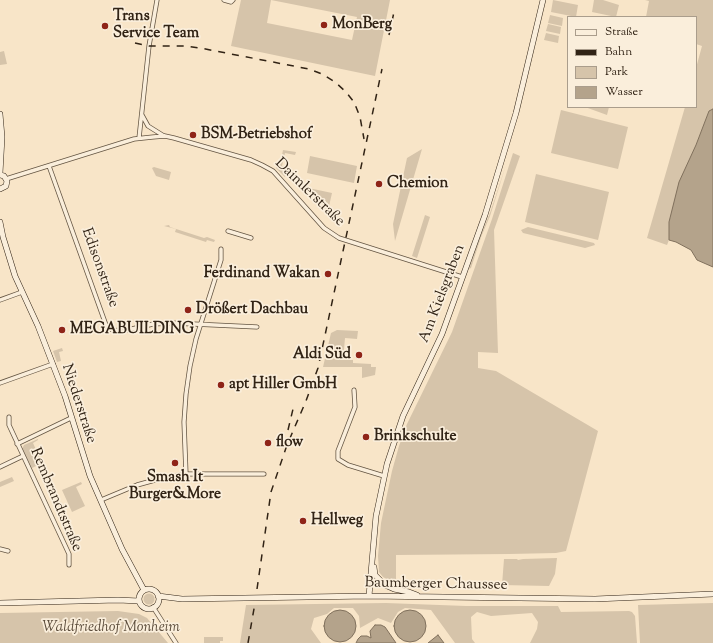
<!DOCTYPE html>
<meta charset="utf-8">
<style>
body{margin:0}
#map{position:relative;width:713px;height:643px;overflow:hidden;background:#f8e5c8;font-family:"Sorts Mill Goudy",serif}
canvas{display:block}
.legend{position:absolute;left:567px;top:16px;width:130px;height:92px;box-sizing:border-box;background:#faeedb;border:1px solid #aa9d8c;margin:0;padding:5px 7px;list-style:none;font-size:12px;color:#312315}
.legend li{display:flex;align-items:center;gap:8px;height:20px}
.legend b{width:20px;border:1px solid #aa9d8c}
</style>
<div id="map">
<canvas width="713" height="643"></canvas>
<ul class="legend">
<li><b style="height:5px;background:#faeedb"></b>Straße</li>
<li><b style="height:5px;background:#312315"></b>Bahn</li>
<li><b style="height:11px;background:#d6c4aa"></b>Park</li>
<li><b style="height:11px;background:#b4a38b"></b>Wasser</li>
</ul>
</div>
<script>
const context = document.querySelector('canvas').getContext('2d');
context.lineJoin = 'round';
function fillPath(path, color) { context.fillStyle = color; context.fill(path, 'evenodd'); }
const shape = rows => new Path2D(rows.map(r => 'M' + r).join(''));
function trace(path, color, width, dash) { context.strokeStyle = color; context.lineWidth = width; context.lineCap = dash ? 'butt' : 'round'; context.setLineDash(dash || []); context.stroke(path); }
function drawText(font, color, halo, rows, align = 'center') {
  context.font = font + ' "Sorts Mill Goudy",serif'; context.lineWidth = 3.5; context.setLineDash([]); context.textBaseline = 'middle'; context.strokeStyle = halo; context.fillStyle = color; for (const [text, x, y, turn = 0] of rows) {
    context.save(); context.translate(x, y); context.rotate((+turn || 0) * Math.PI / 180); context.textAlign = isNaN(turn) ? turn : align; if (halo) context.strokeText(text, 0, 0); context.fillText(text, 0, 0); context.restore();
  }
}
fillPath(shape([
 [241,0,390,0,375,76,231,46],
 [271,0,357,17,352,40,267,23],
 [553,0,578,5,576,17,551,12],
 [594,0,603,0,619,5,616,17,592,12],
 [645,0,713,0,713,109,709,111,669,222,669,240,667,245,647,238,685,107,696,107,696,68,702,46,696,44,696,17,646,17,649,1],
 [550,15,563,18,562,26,548,23],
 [548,24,561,27,560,34,546,31],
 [546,33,559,36,558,43,544,40],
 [4,51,7,64,0,65,0,52],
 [585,107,609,107,607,115],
 [561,110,628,127,618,169,551,153],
 [422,149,395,241,393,224,407,158],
 [283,150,296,152,295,155,285,153,282,166,292,168,292,170,284,168,283,173,286,174,285,177,276,168,277,164,280,165],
 [513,153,520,156,494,230,498,353,478,352,478,368,496,371,598,431,566,551,556,553,509,554,396,555,396,583,393,583,383,577,379,572,378,556,381,523,392,471,399,446,407,424,452,332,492,219],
 [310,156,357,166,354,183,307,173],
 [506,165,490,216,481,237,471,268,469,269,480,237,490,213],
 [154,167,171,172,169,180,156,176,152,168],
 [536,174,609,192,598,240,525,222],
 [304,187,332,193,327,215,320,207,323,204,311,191,308,193,303,188],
 [425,215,430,217,417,258,412,256],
 [169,225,170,227,204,238,207,237,215,240,214,242,207,240,206,242,175,232,176,229,164,226],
 [528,227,594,243,595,245,585,248,523,233,521,230],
 [337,330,358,331,357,339,345,338,343,360,353,360,353,363,371,364,371,367,376,367,375,375,362,378,362,367,323,367,331,333],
 [62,348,63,351,59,352,61,361,57,362,53,351],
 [38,439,38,440,33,443,42,463,32,468,22,449,24,445],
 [12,477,14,481,0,487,0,482],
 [81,482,82,484,76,487,85,506,72,512,62,490],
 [557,558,555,574,549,586,502,585,504,559,517,559,518,560,523,559],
 '143.5 599a5.5 5.5 0 1 1 11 0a5.5 5.5 0 1 1-11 0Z',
 [386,603,466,606,558,606,561,612,629,611,632,612,635,616,637,643,530,643,537,629,538,622,532,613,491,616,477,612,471,617,472,639,475,643,455,643,431,610,405,608,398,612,391,623,378,618,360,628,359,616,353,608,334,608,327,614,314,618,311,629,321,643,240,643,246,605],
 [713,603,713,643,640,643,638,605],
 [118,611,139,614,147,618,168,643,0,643,0,613],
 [204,637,223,637,223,641,220,641,220,643,204,643]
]), '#d6c4aa');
const water = shape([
 [713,109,713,267,697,260,691,250,676,242,669,240,669,222,679,182,696,145,709,111,713,109],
 '394 626a16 16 0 1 1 32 0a16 16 0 1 1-32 0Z',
 '324 626a16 16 0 1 1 32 0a16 16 0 1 1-32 0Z',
 [375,625,381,625,385,627,396,643,356,643,358,639,361,636,367,636,371,638,370,631,375,625],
 [438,635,444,643,428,643,438,635]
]);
fillPath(water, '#b4a38b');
trace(water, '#80705c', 1);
const street = shape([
 [224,0,231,2,233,0],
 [142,115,148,126,164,136],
 [139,138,149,46,157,0],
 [49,166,106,325,109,328,112,330,123,331,153,324,172,323,257,327],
 [6,179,134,139,153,137,165,136,174,138,251,160,262,165,273,171,324,228,339,238,462,277],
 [228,231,251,238],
 [0,300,22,292],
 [0,383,53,364],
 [354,390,355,407,338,451,338,459,348,465,384,476],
 [9,417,9,425,69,554,69,565],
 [17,444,71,418],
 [0,467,23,456],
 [186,474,184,422,186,394,190,366,196,339,221,260,221,249],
 [101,500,137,485,166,477,186,474,264,474],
 [0,549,8,551],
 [153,607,176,643]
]);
const secondary = shape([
 [0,114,2,137,0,173],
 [0,175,4,176,7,181,6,186,0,189],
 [0,222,3,237,15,276,38,326,65,396,90,476,122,549,144,590],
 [374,567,375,575,385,585,394,589,409,592,417,595],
 '139 599a10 10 0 1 1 20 0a10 10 0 1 1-20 0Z',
 [158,596,182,599,369,596,595,599,713,594],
 [369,596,376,516,387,464,403,416,442,334,485,215,516,113,543,0],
 [0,603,118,600,139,601]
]);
trace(street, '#635442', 5);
trace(secondary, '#312315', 6);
trace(street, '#faeedb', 3.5);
trace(secondary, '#faeedb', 5);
trace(shape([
 [389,35,394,12],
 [135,43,149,46,186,46,200,48,309,69,322,74,335,82,346,92,354,102,360,117,364,139],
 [288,430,293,409],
 [257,589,271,492,287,445,306,401,318,368,382,69],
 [248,643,255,603]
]), '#312315', 1.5, [7, 7]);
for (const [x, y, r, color] of [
 [324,25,4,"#8f2418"],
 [105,26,4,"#8f2418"],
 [193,135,4,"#8f2418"],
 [379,184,4,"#8f2418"],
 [328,274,4,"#8f2418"],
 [188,310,4,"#8f2418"],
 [62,330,4,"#8f2418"],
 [359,355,4,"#8f2418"],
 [221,385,4,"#8f2418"],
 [366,437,4,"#8f2418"],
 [268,443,4,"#8f2418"],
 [175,463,4,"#8f2418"],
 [303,521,4,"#8f2418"]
]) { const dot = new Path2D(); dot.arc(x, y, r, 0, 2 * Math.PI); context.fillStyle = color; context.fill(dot); trace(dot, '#faeedb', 1.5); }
drawText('bold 15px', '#312315', '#faeedb', [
 ["Trans",113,17],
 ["Service Team",113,34],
 ["MonBerg",332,25],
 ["BSM-Betriebshof",201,135],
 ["Chemion",387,184],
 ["Ferdinand Wakan",320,274,"right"],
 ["Drößert Dachbau",196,310],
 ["MEGABUILDING",70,330],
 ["Aldi Süd",351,355,"right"],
 ["apt Hiller GmbH",229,385],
 ["Brinkschulte",374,437],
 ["flow",276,443],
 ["Smash It",175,478,"center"],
 ["Burger&More",175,495,"center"],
 ["Hellweg",311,521]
], 'left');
drawText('15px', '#312315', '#faeedb', [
 ["Daimlerstraße",309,193,44],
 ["Edisonstraße",99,268,70],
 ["Am Kielsgraben",443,294,-69],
 ["Niederstraße",78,404,72],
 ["Rembrandtstraße",55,500,67],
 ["Baumberger Chaussee",436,585,1]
]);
drawText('italic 15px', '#5a4b3a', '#faeedb', [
 ["Waldfriedhof Monheim",111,628]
]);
</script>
